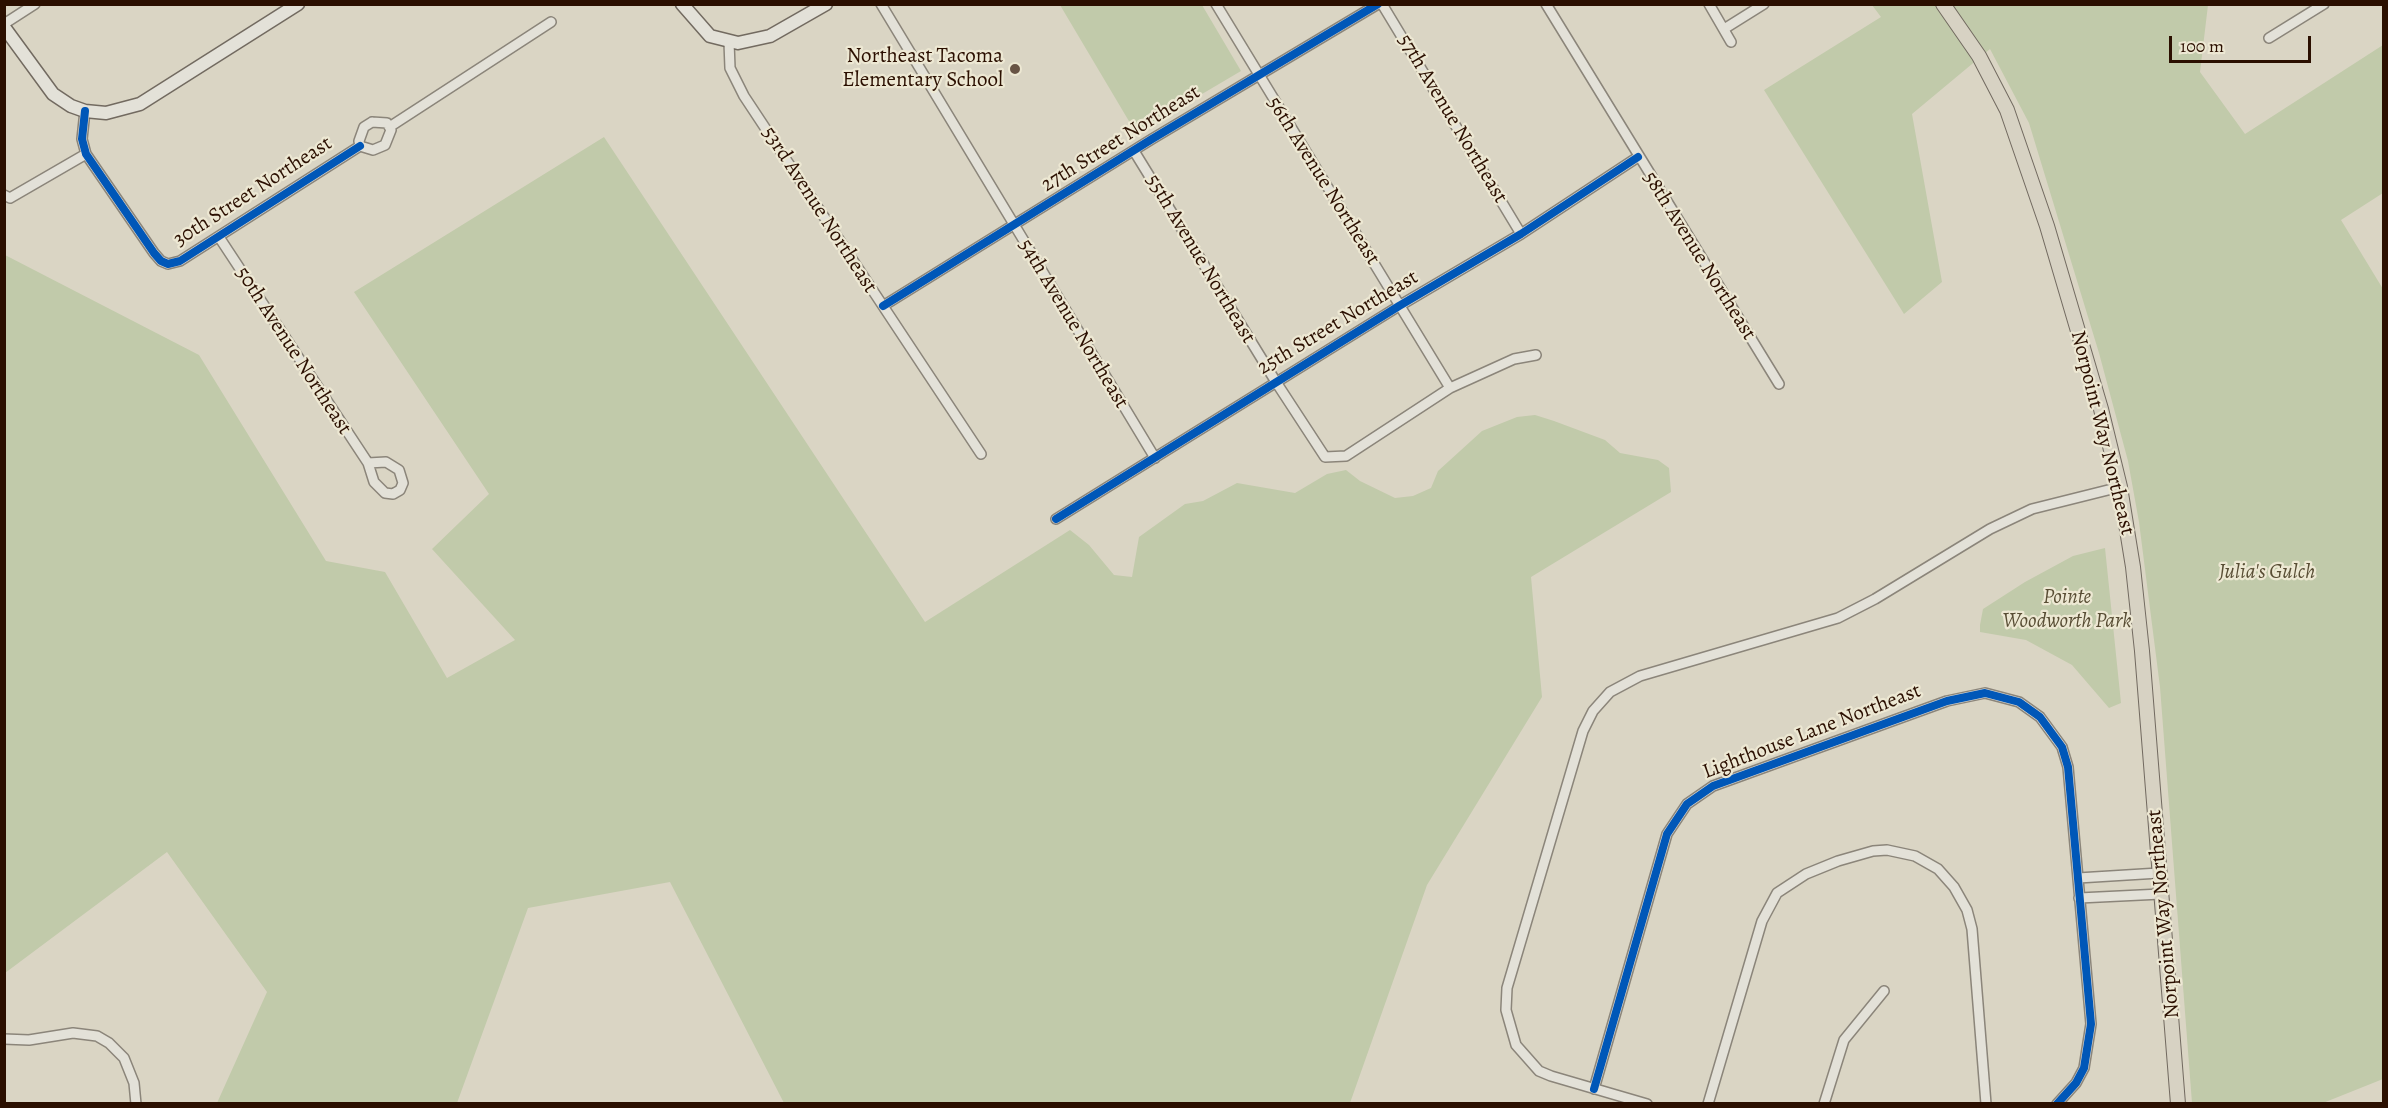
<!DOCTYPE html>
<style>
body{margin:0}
#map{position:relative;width:2388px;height:1108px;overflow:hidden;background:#dad5c4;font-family:Alegreya,serif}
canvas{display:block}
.frame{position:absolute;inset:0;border:6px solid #2b0f00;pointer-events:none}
.scale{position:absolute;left:2169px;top:36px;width:142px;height:27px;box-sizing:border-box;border:3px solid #2b0f00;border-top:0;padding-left:8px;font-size:18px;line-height:21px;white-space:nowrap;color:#2b0f00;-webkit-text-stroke:4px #ede8d3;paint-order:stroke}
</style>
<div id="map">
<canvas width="2388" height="1108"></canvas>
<div class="frame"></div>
<div class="scale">100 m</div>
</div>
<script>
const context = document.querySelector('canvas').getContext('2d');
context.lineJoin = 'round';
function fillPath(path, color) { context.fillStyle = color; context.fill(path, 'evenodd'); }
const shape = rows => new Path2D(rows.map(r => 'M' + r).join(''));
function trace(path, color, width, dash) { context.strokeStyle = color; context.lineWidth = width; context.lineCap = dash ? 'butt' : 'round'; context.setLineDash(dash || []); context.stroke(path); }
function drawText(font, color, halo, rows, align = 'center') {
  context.font = font + ' Alegreya,serif'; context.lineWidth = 4.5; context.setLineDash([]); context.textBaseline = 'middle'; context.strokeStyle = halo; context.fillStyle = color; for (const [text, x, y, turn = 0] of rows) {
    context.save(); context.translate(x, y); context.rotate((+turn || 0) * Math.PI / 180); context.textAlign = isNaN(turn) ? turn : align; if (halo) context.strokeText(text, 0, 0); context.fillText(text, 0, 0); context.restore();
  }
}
fillPath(shape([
 [1060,5,1202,5,1241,71,1136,133],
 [1872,5,2208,5,2200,72,2245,134,2383,45,2383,193,2341,220,2383,289,2383,1079,2323,1103,2192,1103,2160,687,2139,522,2128,461,2099,353,2029,123,1990,49,1912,114,1942,282,1904,314,1764,90,1881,17],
 [604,137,925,622,1070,530,1089,545,1114,575,1132,577,1139,537,1185,504,1203,501,1237,483,1295,493,1327,474,1346,470,1360,481,1395,498,1413,496,1431,488,1438,471,1482,431,1517,417,1535,415,1554,421,1605,440,1620,453,1658,460,1669,468,1671,492,1531,577,1542,697,1427,885,1350,1103,784,1103,670,882,528,908,457,1103,217,1103,267,992,167,852,5,973,5,255,199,355,326,561,385,572,447,678,515,640,432,549,489,494,354,292],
 [2105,548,2121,703,2109,708,2072,665,2026,640,1980,632,1980,625,1983,609,2025,582,2073,556]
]), '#c1caaa');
const street = shape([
 [881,4,1155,458],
 [1216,4,1450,388],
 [1382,4,1521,234],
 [1546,4,1779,384],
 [1709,4,1731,42],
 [4,24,35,4],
 [1724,29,1764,4],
 [2269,38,2324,4],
 [729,42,730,68,744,96,981,454],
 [85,111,82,139,86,154,154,253,161,261,168,264,180,261,360,146],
 [372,122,387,123,391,130,385,145,373,150,360,146,359,141,364,127,372,122],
 [391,126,551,22],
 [1134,151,1276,382,1325,457,1346,456,1450,388,1514,359,1536,355],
 [4,195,10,198,86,154],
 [219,237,368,463,374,482,385,493,393,494,400,490,403,483,399,470,386,462,368,463],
 [883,306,1152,139,1378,4],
 [1056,519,1399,306,1521,234,1638,157],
 [2078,878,2159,873],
 [2079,898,2161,894],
 [4,1039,29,1040,73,1033,97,1036,109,1043,124,1058,134,1083,136,1104],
 [1594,1089,1667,834,1687,804,1713,786,1947,701,1985,693,2019,702,2040,717,2062,747,2068,767,2091,1024,2084,1068,2076,1083,2057,1104],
 [1647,1104,1551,1076,1539,1071,1516,1045,1506,1010,1507,988,1583,731,1593,711,1610,692,1640,676,1838,618,1875,599,1990,529,2032,509,2120,487],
 [1708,1104,1762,921,1777,893,1806,874,1838,861,1873,851,1887,850,1915,856,1938,869,1954,887,1967,910,1972,929,1986,1104],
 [1824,1104,1844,1040,1884,991]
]);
const secondary = shape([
 [682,4,710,36,738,43,770,36,826,4],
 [4,27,53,94,71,106,85,111,106,113,140,104,298,4]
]);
const primary = shape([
 [1943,4,1979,56,2007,110,2047,226,2101,409,2120,487,2133,567,2142,651,2178,1104]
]);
trace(street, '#8b857a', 12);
trace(secondary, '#726a60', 15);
trace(primary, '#726a60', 16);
trace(street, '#e3e1d8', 9);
trace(secondary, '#e3e1d8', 12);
trace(primary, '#d7d2c3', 14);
trace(shape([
 [85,111,82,139,86,154,154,253,161,261,168,264,180,261,360,146],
 [883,306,1152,139,1378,4],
 [1056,519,1399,306,1521,234,1638,157],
 [1594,1089,1667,834,1687,804,1713,786,1947,701,1985,693,2019,702,2040,717,2062,747,2068,767,2091,1024,2084,1068,2076,1083,2057,1104]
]), '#0057b8', 8);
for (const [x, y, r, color] of [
 [1015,69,6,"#685445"]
]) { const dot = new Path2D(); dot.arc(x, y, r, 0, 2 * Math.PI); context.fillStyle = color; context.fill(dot); trace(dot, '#ede8d3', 2); }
drawText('21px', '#2b0f00', '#ede8d3', [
 ["Northeast Tacoma",1003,57],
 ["Elementary School",1003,81]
], 'right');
drawText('21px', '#2b0f00', '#ede8d3', [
 ["57th Avenue Northeast",1452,119,59],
 ["27th Street Northeast",1121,139,-32],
 ["56th Avenue Northeast",1323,181,58],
 ["30th Street Northeast",253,192,-33],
 ["53rd Avenue Northeast",819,210,57],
 ["58th Avenue Northeast",1699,256,58],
 ["55th Avenue Northeast",1200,259,59],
 ["25th Street Northeast",1338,323,-31],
 ["54th Avenue Northeast",1073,324,59],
 ["50th Avenue Northeast",293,351,57],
 ["Norpoint Way Northeast",2102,433,76],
 ["Lighthouse Lane Northeast",1812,732,-21],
 ["Norpoint Way Northeast",2164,914,-95]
]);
drawText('italic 21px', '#584d34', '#ede8d3', [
 ["Julia's Gulch",2267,573],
 ["Pointe",2067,598],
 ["Woodworth Park",2067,622]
]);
</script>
